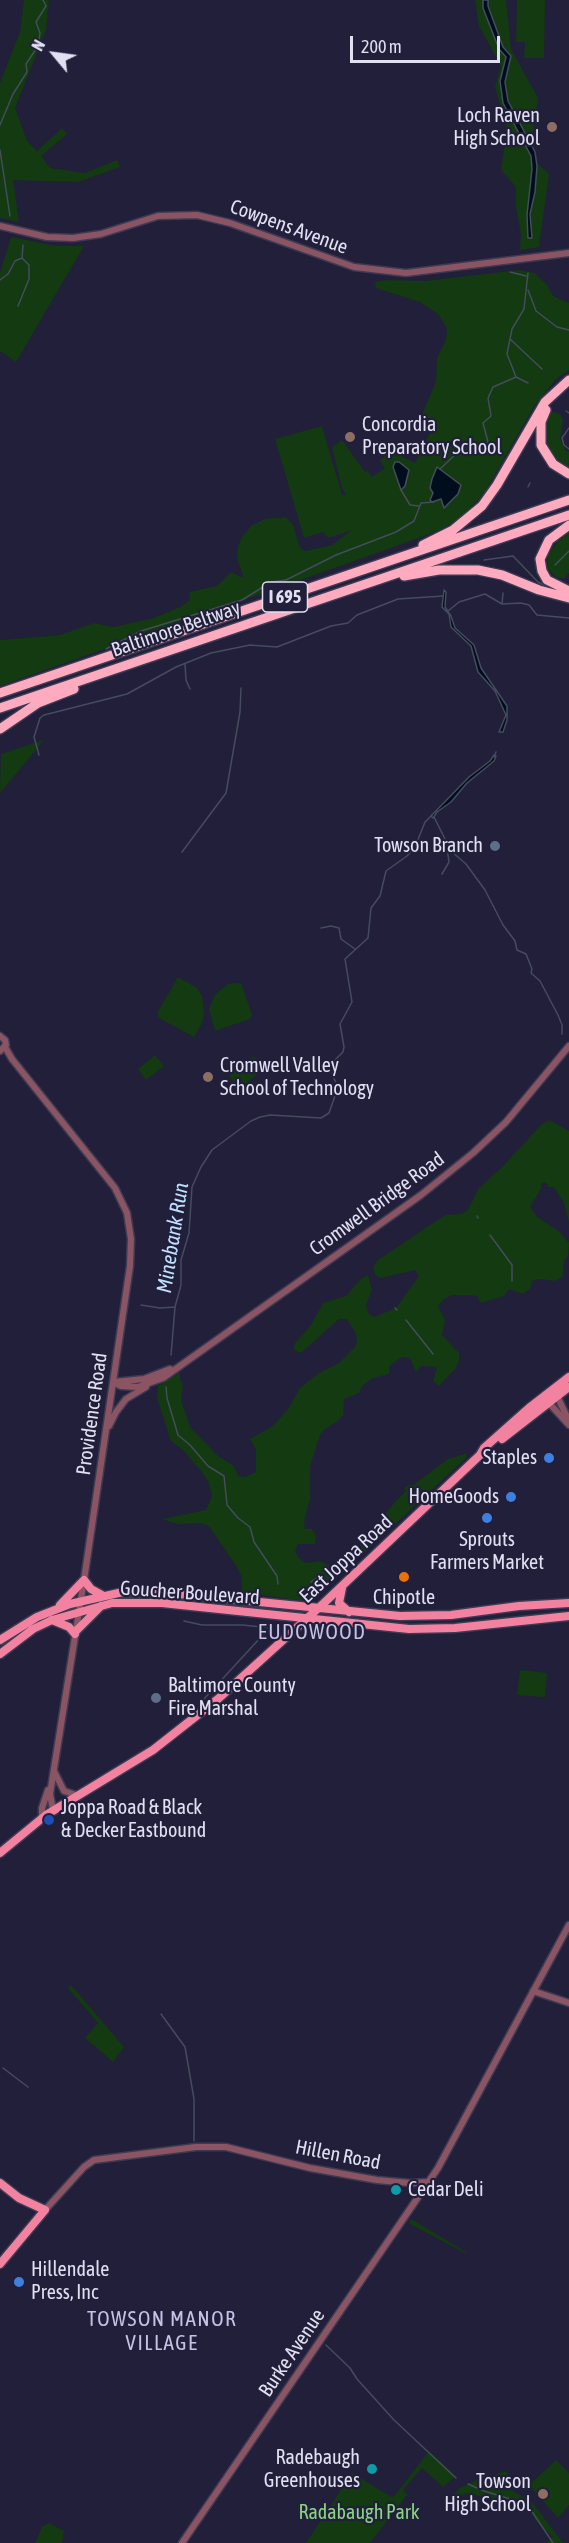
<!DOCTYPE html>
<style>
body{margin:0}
#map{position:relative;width:569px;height:2543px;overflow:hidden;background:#221f3a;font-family:"Asap Condensed",sans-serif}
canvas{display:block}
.north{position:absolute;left:24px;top:24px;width:60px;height:60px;-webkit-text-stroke:4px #221f3a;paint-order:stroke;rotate:299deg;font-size:16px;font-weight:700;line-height:24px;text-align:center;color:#e1e0f2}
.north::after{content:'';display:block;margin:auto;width:21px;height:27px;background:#e1e0f2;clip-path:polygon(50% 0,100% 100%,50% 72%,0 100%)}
.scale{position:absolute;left:350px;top:36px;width:150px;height:27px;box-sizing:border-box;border:3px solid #e1e0f2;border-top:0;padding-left:8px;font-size:18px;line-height:21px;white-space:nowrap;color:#e1e0f2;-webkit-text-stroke:4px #221f3a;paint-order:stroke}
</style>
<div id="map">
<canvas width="569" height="2543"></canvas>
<div class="north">N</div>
<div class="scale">200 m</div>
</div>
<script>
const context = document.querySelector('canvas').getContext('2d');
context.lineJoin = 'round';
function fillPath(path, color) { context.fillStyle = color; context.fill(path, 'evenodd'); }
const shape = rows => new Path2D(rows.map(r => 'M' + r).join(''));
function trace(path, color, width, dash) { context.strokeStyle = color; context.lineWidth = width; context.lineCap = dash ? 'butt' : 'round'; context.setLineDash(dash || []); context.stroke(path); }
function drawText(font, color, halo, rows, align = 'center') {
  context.font = font + ' "Asap Condensed",sans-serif'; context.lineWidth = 4.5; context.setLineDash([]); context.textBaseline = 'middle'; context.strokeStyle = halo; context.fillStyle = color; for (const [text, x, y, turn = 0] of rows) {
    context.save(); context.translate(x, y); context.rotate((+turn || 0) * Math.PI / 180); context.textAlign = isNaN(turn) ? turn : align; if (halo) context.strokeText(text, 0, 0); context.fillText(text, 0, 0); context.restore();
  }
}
fillPath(shape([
 [24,0,49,0,46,30,15,108,27,141,37,151,62,128,67,134,41,156,50,168,85,173,117,160,120,167,78,182,13,180,19,222,0,218,0,83,20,32],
 [475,0,506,0,511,49,538,98,530,157,549,174,539,247,520,250,521,234,516,207,516,187,501,170,507,130,495,87,501,66,479,26],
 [517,0,545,0,544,58,524,58,525,42,516,42],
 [11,237,56,246,84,246,16,362,0,351,0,273],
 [519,270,535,273,547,285,553,296,569,303,569,370,555,380,533,408,485,492,462,517,440,530,391,548,0,686,0,640,60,635,94,623,113,627,154,618,180,607,190,600,189,592,217,586,231,572,244,578,237,558,238,547,242,537,251,526,265,519,286,517,293,525,300,548,305,551,332,545,352,530,328,538,323,532,304,538,275,439,322,426,342,495,346,495,342,488,332,447,342,440,365,472,368,471,372,477,385,468,380,461,390,450,415,463,435,423,422,414,436,382,437,358,446,340,447,329,439,315,420,302,376,288,375,282,386,280,425,281],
 [550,411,560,414,563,420,560,439,566,451,569,452,569,470,552,457,545,444,543,432],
 [569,533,569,573,565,578,557,578,548,569,548,555,558,541],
 [44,740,0,793,1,754],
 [178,977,197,988,202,996,204,1015,201,1025,194,1037,159,1018,157,1013],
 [241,983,252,1014,250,1019,215,1031,209,1009,215,995,228,984],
 [155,1055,164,1066,146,1080,138,1069],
 [254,1056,264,1069,239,1089,229,1076],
 [549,1120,569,1131,569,1223,564,1203,554,1187,548,1187,546,1182,541,1184,542,1187,530,1207,537,1217,560,1232,569,1243,568,1255,564,1261,563,1276,556,1281,540,1279,532,1281,530,1289,523,1294,509,1289,504,1296,481,1303,477,1296,469,1295,452,1295,444,1299,438,1306,445,1320,442,1335,459,1353,459,1361,456,1368,439,1386,433,1381,437,1367,421,1366,416,1372,410,1358,402,1357,389,1366,389,1374,373,1378,362,1386,359,1393,344,1399,343,1415,338,1421,325,1429,320,1435,310,1466,310,1499,304,1522,305,1529,312,1529,316,1536,315,1544,298,1544,295,1551,299,1558,306,1563,320,1561,332,1567,356,1550,394,1503,406,1491,404,1488,410,1484,412,1486,448,1459,467,1453,466,1458,311,1602,242,1592,242,1577,238,1569,209,1526,201,1523,177,1524,162,1519,206,1510,212,1496,208,1481,201,1471,184,1451,171,1441,157,1398,158,1386,180,1372,180,1380,183,1384,181,1400,190,1427,218,1456,234,1466,238,1476,245,1477,256,1472,256,1450,250,1439,273,1426,289,1408,300,1388,319,1373,339,1363,355,1347,357,1340,355,1332,347,1319,339,1319,301,1353,294,1350,295,1343,311,1325,323,1303,346,1296,361,1279,368,1275,372,1290,366,1305,368,1313,374,1317,396,1308,419,1276,415,1270,381,1278,375,1275,373,1267,378,1260,439,1219,446,1215,462,1214,468,1210,479,1188,503,1166,542,1124],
 [520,1670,547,1673,545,1697,517,1695],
 [71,1985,124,2047,113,2062,85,2038,98,2023,68,1988],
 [410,2220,413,2220,466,2252,465,2253,410,2224],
 [429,2451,456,2476,443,2487,422,2468,403,2490,407,2495,370,2543,306,2543,352,2473,393,2498],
 [556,2460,569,2473,569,2505,558,2518,529,2485],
 [507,2471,511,2490,532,2502,563,2543,546,2543,553,2537,537,2522,526,2507,467,2493,457,2497,451,2496,460,2488,479,2479],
 [49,2523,64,2531,62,2543,35,2543,42,2527]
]), '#133a10');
const water = shape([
 [483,0,488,0,488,6,503,47,511,56,505,82,508,101,535,152,537,166,535,192,530,214,532,238,528,238,527,215,532,169,531,156,503,103,500,81,506,57,499,49,483,8,483,0],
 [395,462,399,462,409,470,405,486,401,490,393,467,395,462],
 [437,467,461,485,458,494,444,508,441,499,432,502,430,500,433,493,430,488,432,479,437,467],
 [444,590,446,592,445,607,451,616,455,628,474,645,481,668,507,706,507,720,503,732,499,732,506,715,495,691,478,672,471,646,451,627,449,614,442,607,444,590],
 [494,755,496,756,494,761,467,783,451,802,437,812,433,818,431,816,469,777,490,761,494,755]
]);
fillPath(water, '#000d1d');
trace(water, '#444c5d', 1.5);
trace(shape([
 [0,125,13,94,27,72,26,64,38,46,40,33,36,22,46,6,43,0],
 [0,150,10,216],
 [510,272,526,276],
 [0,280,8,274,15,261,22,258,23,245],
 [528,290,536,311,557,327,569,330],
 [18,306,29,279,29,265,22,258],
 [510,339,542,369],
 [516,377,528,383],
 [566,411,569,413],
 [569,428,562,438,564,445,569,449],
 [440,469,458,452,478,452,488,442,483,423,491,416,488,398,493,387,516,377,507,354,512,329,524,309,528,273],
 [528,487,530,483],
 [401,490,410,505,419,506],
 [484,560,513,556,538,582,547,587],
 [555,565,569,551],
 [502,604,503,593],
 [448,611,459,602,485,594,502,604,521,603,529,605,537,615,569,618],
 [106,649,141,631,242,600,271,582,286,580,336,555,396,532,414,521,421,503,434,502],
 [185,664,186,680,190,689],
 [39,755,34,737,40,718,44,715,127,694,176,667,211,653,250,645,277,647,331,626,348,623,357,615,398,599,443,596],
 [494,757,496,752],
 [434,817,451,851,466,864,485,890,503,925,515,941,517,950,526,954,532,969,531,973,540,981,558,1015,562,1025,562,1034],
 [182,852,226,793,240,712,241,688],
 [442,874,449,862,447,848],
 [321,928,331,926,339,928,341,939,355,949],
 [477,1216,478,1218],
 [490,1235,512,1265,512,1281],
 [141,1305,160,1308,175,1307],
 [395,1308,397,1310],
 [406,1320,433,1354],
 [171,1355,175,1307,181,1285,181,1260,189,1233,192,1187,201,1167,212,1150,251,1121,260,1117,270,1115,321,1118,329,1113,338,1087,330,1070,331,1064,343,1052,344,1047,340,1024,352,1002,345,959,368,938,371,908,380,896,386,871,407,856,415,847,425,822,432,815],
 [166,1387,167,1398,178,1435,190,1445,208,1466,224,1476,227,1505,238,1518,250,1527,254,1542,277,1576,278,1584],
 [311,1582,322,1575],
 [184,1621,202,1625,242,1625,272,1628],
 [204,1699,261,1637,273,1628],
 [161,2014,185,2047,194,2099,194,2141],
 [3,2068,28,2087],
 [326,2345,350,2368,357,2379,394,2420,456,2478],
 [468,2484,484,2491,527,2504,553,2543]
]), '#444c5d', 1.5);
const minor = shape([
 [0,226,47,237,73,238,101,234,158,216,197,215,230,223,354,267,406,273,569,253],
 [0,1036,5,1040,6,1045,0,1051],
 [5,1047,12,1059,115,1188,127,1213,131,1239,130,1266,84,1580,50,1794,53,1810],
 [113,1382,121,1386,138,1387,163,1378,421,1195,473,1153,506,1122,569,1046],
 [114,1382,144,1379,170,1369],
 [557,1396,569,1421],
 [547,1401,569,1425],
 [109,1426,116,1412,126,1399,146,1387],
 [54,1771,64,1791,76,1795],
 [42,1818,42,1808,48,1790],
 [533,1991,569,2003],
 [45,2210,84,2167,94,2160,196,2147,226,2147,310,2168,377,2180,410,2183,429,2182],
 [182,2543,438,2168,569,1925]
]);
const major = shape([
 [502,1439,569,1387],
 [342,1588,339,1603,349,1612],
 [60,1605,84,1580,91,1589,102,1595],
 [52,1620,69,1627,75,1634],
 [76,1631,101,1606],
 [0,1640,37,1617,70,1604,123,1592,159,1592,400,1616,451,1615,519,1606,569,1603],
 [0,1654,33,1629,52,1620,112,1603,162,1603,409,1629,455,1628,569,1616],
 [0,1853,46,1815,153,1750,218,1699,324,1603,480,1455,484,1448,529,1408,569,1377],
 [0,2183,19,2198,45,2210,0,2264]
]);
const highway = shape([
 [546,410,541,422,541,445,553,464,569,474],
 [569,525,549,540,540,559,542,571,547,580,569,591],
 [423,545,453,530,482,506,497,485,545,402,569,380],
 [404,576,439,570,478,570,502,575,539,590,569,598],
 [0,693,569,500],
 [0,708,569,515],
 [0,729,38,703,74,689]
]);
trace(minor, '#3d3a54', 9);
trace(major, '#3d3a54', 11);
trace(highway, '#3d3a54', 12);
trace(minor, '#8b5462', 6);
trace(major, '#f382a1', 8);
trace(highway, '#feabbf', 9);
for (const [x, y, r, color] of [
 [552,127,6,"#8d6e63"],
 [350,437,6,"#8d6e63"],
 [495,846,6,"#5c6f8a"],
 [208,1077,6,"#8d6e63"],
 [549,1458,6,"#3f7fe0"],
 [511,1497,6,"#3f7fe0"],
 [487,1518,6,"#3f7fe0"],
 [404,1577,6,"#e8710a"],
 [156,1698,6,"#5c6f8a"],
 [49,1820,6,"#1a4fb4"],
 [396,2190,6,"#0f9aa8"],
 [19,2282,6,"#3f7fe0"],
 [372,2469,6,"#0f9aa8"],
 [543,2494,6,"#8d6e63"]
]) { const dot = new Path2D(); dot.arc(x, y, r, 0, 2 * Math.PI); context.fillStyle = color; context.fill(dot); trace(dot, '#221f3a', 2); }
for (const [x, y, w] of [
 [285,597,45]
]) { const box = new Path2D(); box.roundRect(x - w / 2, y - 15, w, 30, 4.5); context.fillStyle = '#221f3a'; context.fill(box); trace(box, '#e1e0f2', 1.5); }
drawText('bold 18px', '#e1e0f2', null, [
 ["I 695",285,597]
]);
drawText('20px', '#e1e0f2', '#221f3a', [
 ["Loch Raven",540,116],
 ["High School",540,139],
 ["Concordia",362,425,"left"],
 ["Preparatory School",362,448,"left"],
 ["Towson Branch",483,846],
 ["Cromwell Valley",220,1066,"left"],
 ["School of Technology",220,1089,"left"],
 ["Staples",537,1458],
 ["HomeGoods",499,1497],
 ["Sprouts",487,1540,"center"],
 ["Farmers Market",487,1563,"center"],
 ["Chipotle",404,1598,"center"],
 ["Baltimore County",168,1686,"left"],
 ["Fire Marshal",168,1709,"left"],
 ["Joppa Road & Black",61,1808,"left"],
 ["& Decker Eastbound",61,1831,"left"],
 ["Cedar Deli",408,2190,"left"],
 ["Hillendale",31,2270,"left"],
 ["Press, Inc",31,2293,"left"],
 ["Radebaugh",360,2458],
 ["Greenhouses",360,2481],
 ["Towson",531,2482],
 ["High School",531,2505]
], 'right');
drawText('20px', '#e1e0f2', '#221f3a', [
 ["Cowpens Avenue",289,227,20],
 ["Baltimore Beltway",176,629,-19],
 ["Cromwell Bridge Road",377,1204,-36],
 ["Providence Road",92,1414,-82],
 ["East Joppa Road",346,1559,-43],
 ["Goucher Boulevard",190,1593,4],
 ["Hillen Road",338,2155,11],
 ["Burke Avenue",292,2353,-56]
]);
drawText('20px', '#89d582', '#221f3a', [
 ["Radabaugh Park",359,2513]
]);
drawText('italic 21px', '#c0e0ff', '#221f3a', [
 ["Minebank Run",173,1238,-81]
]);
context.letterSpacing = '1.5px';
drawText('21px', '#c5c2e6', '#221f3a', [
 ["EUDOWOOD",312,1632],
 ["TOWSON MANOR",162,2319],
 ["VILLAGE",162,2343]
]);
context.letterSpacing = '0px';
</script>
